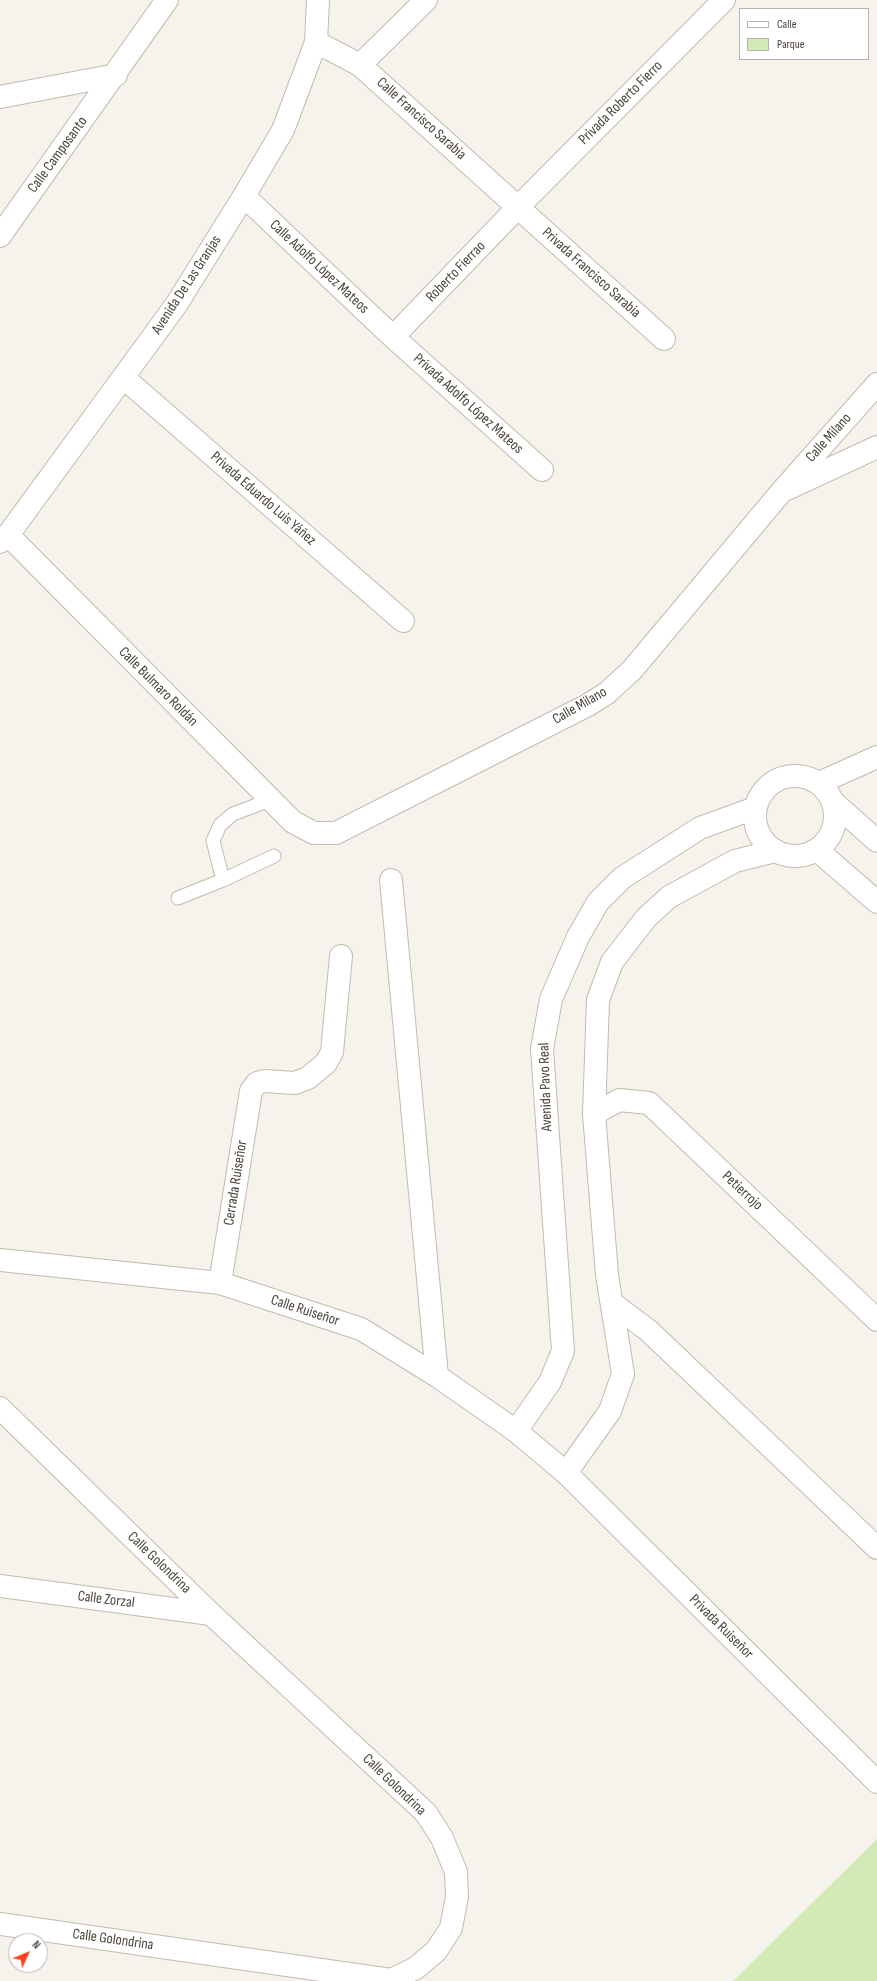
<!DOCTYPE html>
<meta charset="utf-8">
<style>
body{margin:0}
#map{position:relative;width:877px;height:1981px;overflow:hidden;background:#f6f3ec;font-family:"Sofia Sans Condensed",sans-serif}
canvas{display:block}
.legend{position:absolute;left:739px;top:8px;width:130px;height:52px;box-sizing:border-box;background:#fff;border:1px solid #b7b4b0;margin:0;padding:5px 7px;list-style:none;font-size:12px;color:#4b4439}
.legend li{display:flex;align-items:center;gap:8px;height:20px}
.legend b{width:20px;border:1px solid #b7b4b0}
.north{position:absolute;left:8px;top:1933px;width:40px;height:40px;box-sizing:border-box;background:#fff;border:1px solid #b7b4b0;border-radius:50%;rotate:46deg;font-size:11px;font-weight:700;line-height:16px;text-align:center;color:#4b4439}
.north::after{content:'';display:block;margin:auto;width:14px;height:18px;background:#fc3f1d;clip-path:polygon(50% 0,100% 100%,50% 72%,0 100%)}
</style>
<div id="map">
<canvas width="877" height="1981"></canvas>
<ul class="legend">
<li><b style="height:5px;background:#fff"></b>Calle</li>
<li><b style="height:11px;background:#d2eab5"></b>Parque</li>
</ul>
<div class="north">N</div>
</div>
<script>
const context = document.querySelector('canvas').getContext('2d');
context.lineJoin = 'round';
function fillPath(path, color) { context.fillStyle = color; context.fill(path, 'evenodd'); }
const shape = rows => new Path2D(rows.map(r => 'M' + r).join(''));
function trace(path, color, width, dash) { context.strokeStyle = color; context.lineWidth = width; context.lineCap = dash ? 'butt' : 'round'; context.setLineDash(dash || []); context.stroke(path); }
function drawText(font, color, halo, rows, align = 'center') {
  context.font = font + ' "Sofia Sans Condensed",sans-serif'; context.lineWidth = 3; context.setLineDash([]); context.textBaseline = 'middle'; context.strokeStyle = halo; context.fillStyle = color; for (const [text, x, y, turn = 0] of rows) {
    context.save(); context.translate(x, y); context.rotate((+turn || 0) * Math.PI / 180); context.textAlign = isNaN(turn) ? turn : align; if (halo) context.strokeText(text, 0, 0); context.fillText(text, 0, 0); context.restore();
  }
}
fillPath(shape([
 [877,1839,877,1981,733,1981]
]), '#d2eab5');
const service = shape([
 [223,880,213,841,220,825,233,814,270,800],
 [178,898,223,880,274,856]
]);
const minor = shape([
 [316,42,360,65,664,339],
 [360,65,426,0],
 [0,97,116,75],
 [244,196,393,337,542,470],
 [0,236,167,0],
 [393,337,518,207,724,0],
 [124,378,403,621],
 [789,488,877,447],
 [8,535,293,822,314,833,336,833,588,705,607,693,632,670,782,491,877,384],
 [819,783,877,757],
 [833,802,877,841],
 [391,880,437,1376],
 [594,1114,619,1100,649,1103,877,1320],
 [0,1260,220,1283,361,1329,437,1376,516,1431,566,1473,877,1782],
 [220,1283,251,1091,257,1083,264,1081,295,1083,308,1078,326,1063,332,1052,341,956],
 [612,1303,649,1331,877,1548],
 [0,1408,211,1614,426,1813,442,1838,456,1872,457,1897,451,1928,436,1951,416,1968,391,1980,0,1924],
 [0,1586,211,1614]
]);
const tertiary = shape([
 [0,542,8,535,176,305,244,196,283,130,316,42,318,0],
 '755 816a40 40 0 1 1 80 0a40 40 0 1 1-80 0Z',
 [817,850,877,902],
 [516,1431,550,1382,563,1351,542,1049,551,999,578,937,598,902,622,878,700,828,755,808],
 [566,1473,610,1411,623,1374,607,1275,594,1114,598,1000,612,962,646,918,669,897,735,861,775,851]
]);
trace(service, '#c2bbae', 15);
trace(minor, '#c2bbae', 24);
trace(tertiary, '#c2bbae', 24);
trace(service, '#fff', 13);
trace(minor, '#fff', 22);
trace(tertiary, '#fff', 22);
drawText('15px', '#4b4439', '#fff', [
 ["Privada Roberto Fierro",621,103,-45],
 ["Calle Francisco Sarabia",421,119,42],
 ["Calle Camposanto",58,155,-54],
 ["Calle Adolfo López Mateos",319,267,43],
 ["Roberto Fierrao",456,272,-46],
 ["Privada Francisco Sarabia",591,273,42],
 ["Avenida De Las Granjas",187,285,-57],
 ["Privada Adolfo López Mateos",468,404,42],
 ["Calle Milano",829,438,-48],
 ["Privada Eduardo Luis Yáñez",263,499,41],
 ["Calle Bulmaro Roldán",158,687,45],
 ["Calle Milano",580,706,-30],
 ["Avenida Pavo Real",546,1087,-92],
 ["Cerrada Ruiseñor",236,1183,-81],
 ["Petierrojo",742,1191,43],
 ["Calle Ruiseñor",305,1311,18],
 ["Calle Golondrina",159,1563,44],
 ["Calle Zorzal",106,1600,7],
 ["Privada Ruiseñor",721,1627,45],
 ["Calle Golondrina",394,1785,44],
 ["Calle Golondrina",113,1940,8]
]);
</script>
